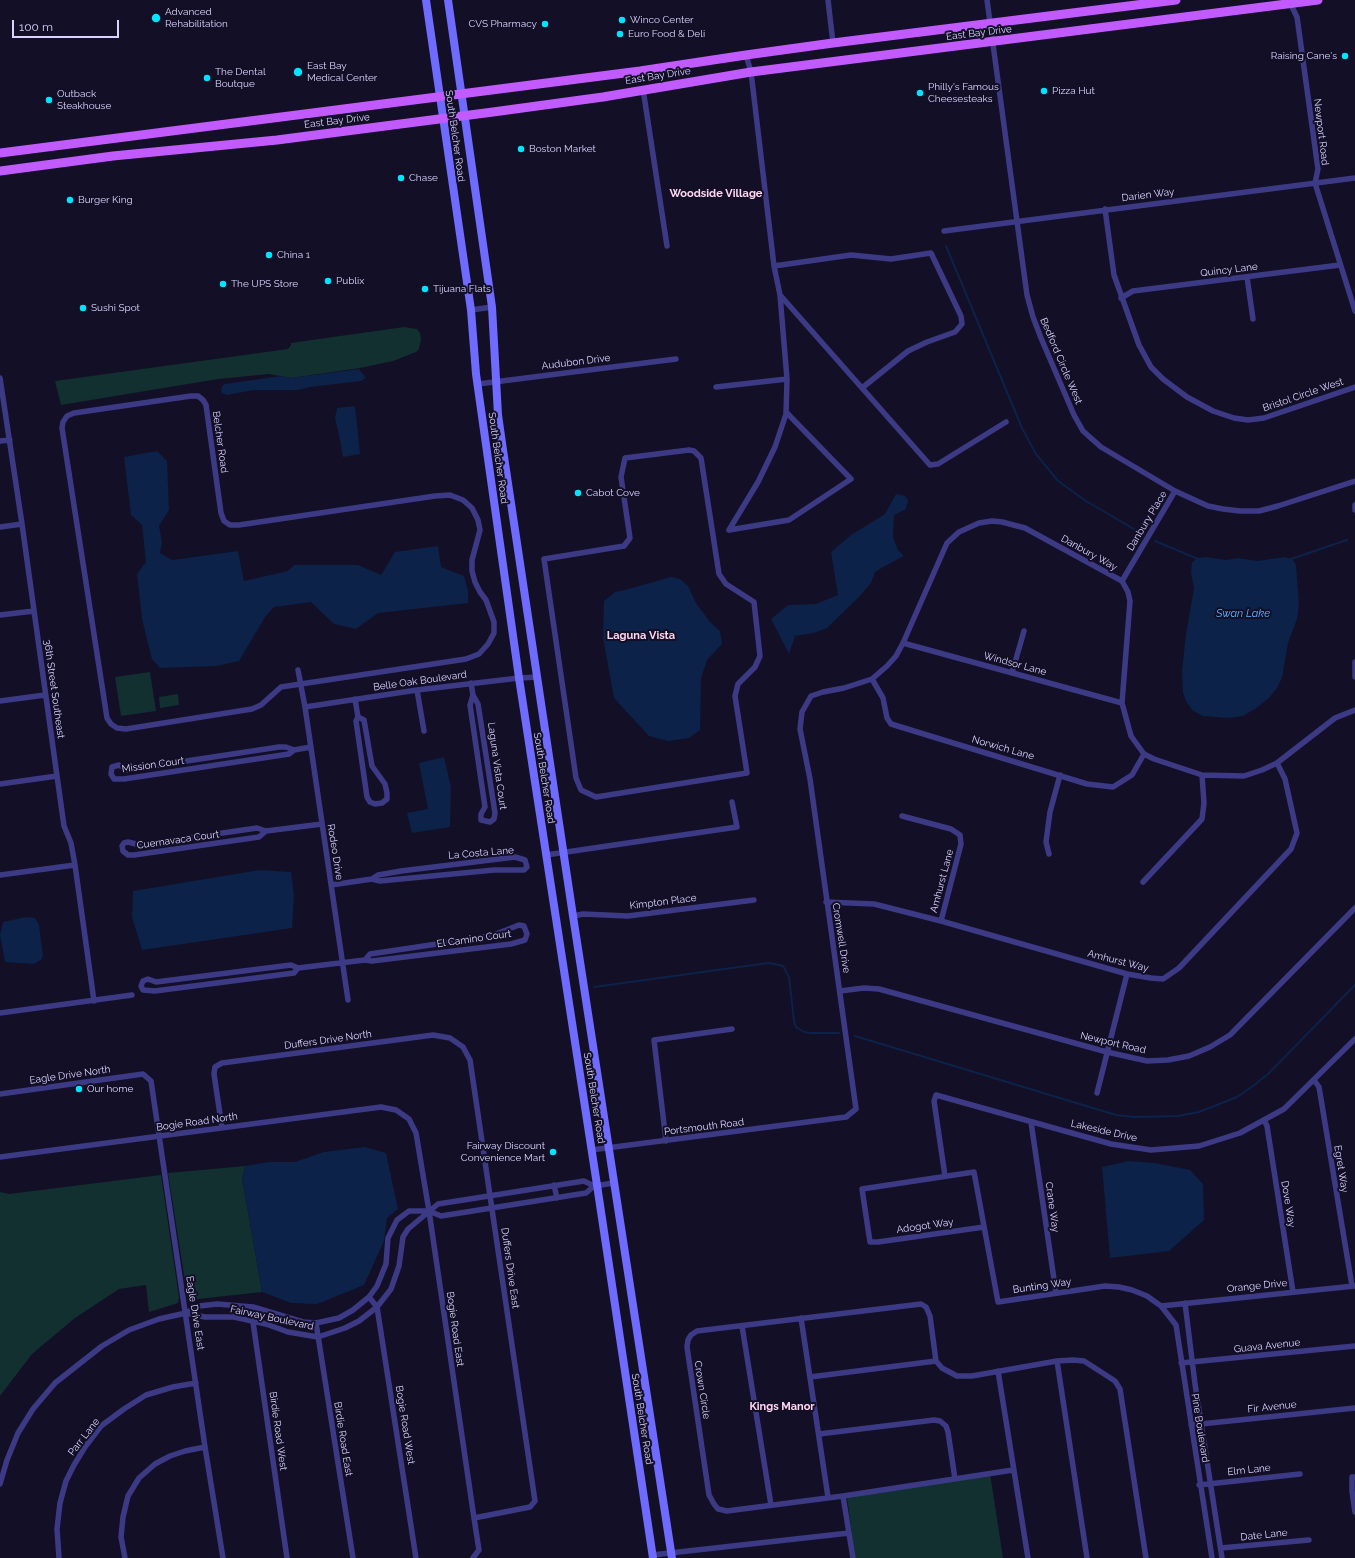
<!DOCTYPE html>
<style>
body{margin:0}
#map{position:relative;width:1355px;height:1558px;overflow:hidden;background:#130f26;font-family:Raleway,sans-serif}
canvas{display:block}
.scale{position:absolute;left:12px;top:20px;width:107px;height:18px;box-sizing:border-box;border:2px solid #d9d4ff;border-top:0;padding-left:5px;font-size:12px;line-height:14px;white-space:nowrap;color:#d9d4ff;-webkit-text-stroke:3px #130f26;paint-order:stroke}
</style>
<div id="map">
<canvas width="1355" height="1558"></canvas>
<div class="scale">100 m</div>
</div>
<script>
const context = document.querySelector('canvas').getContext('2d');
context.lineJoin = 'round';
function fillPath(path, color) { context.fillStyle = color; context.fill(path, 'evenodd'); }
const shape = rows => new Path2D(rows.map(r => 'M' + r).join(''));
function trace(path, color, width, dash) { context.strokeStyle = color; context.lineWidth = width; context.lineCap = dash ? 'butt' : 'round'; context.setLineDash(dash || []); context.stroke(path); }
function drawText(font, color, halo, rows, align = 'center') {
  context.font = font + ' Raleway,sans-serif'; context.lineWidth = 4; context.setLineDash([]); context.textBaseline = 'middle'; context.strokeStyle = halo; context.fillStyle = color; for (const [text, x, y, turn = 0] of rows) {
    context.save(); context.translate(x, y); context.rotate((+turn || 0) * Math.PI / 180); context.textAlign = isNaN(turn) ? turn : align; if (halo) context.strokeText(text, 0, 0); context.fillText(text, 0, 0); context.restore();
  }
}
fillPath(shape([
 [404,327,417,329,420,333,421,339,419,349,416,352,393,361,360,368,291,378,269,374,218,379,61,405,55,381,288,349,291,345,291,343],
 [150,672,156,711,121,716,115,677],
 [178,694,179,705,160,708,159,697],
 [245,1166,242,1180,246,1200,262,1292,189,1300,187,1294,168,1173],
 [161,1175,179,1297,178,1303,149,1312,146,1285,119,1289,75,1318,32,1354,0,1396,0,1192,9,1194],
 [990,1473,1003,1558,855,1558,847,1497]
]), '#12302f');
fillPath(shape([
 [359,369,366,378,361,381,310,387,298,390,254,390,227,395,222,393,221,390,222,386,225,384,281,376,291,378],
 [355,406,360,454,343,457,339,435,335,418,337,408],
 [157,451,167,461,169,510,159,526,162,542,160,553,172,560,238,551,244,581,288,571,294,565,358,565,381,575,395,552,438,546,441,567,464,576,468,591,468,603,378,613,356,629,334,624,311,602,274,607,265,617,239,661,216,666,160,668,152,659,142,619,137,574,146,562,142,525,131,515,124,457],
 [896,494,905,496,908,500,906,509,894,515,893,537,898,550,904,556,885,566,875,572,871,583,859,597,827,628,814,633,795,636,789,654,771,619,788,605,816,604,838,595,831,552,851,535,885,514],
 [1206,557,1226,560,1238,558,1258,561,1284,557,1292,559,1296,565,1299,604,1297,619,1288,643,1282,678,1277,688,1269,698,1255,709,1243,716,1229,718,1203,716,1193,711,1186,701,1183,693,1182,671,1186,634,1194,588,1191,572,1192,563,1197,558],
 [671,577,680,579,688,586,696,603,710,622,720,631,722,644,707,660,701,678,700,730,689,738,668,741,649,736,614,698,603,638,604,601,615,592,625,590],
 [444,757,451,787,450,827,412,833,407,813,428,809,419,763],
 [260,870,291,872,294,895,292,928,142,950,132,917,133,891],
 [26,917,35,918,39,925,43,956,41,960,34,964,5,962,0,935,3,922],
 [365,1147,386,1153,398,1209,387,1218,384,1241,364,1285,317,1304,291,1303,262,1292,246,1200,242,1180,245,1166,269,1162,295,1162,324,1152],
 [1129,1161,1155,1163,1190,1170,1203,1184,1204,1220,1169,1251,1110,1258,1102,1167]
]), '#0c2248');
trace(shape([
 [946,246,1022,428,1036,454,1058,481,1086,501,1139,532],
 [1155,541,1198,559],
 [1291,559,1347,540],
 [594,987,768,963,775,964,783,966,789,977,794,1021,796,1027,804,1032,811,1033,839,1033],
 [855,1036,1116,1115,1134,1117,1178,1116,1199,1112,1217,1105,1237,1097,1253,1086,1268,1074,1355,985]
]), '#0c2248', 2);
trace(shape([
 [828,0,833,43],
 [987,0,1027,295,1033,317,1041,338,1074,415,1083,431,1101,447,1175,491,1208,506,1223,509,1240,511,1259,511,1278,506,1355,481],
 [1289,1,1297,17,1318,169,1315,183,1355,311],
 [746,55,751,72,774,266,780,295,862,388,908,351,927,342,955,332,962,324,961,316,931,253,891,259,851,255,774,266],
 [643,89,667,246],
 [1105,209,1114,275,1139,345,1151,367,1163,379,1187,397,1213,411,1234,418,1248,420,1264,418,1355,387],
 [944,231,1355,178],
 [1247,277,1253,319],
 [1121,298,1133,291,1340,265],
 [471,310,492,307],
 [0,378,22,524,57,776,64,826,71,843,75,865,94,1001],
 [478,384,676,359],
 [716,387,787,379],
 [862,388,930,465,938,464,1006,422],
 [191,396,198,396,203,400,206,405,221,513,224,521,230,525,239,525,435,496,450,495,463,500,472,508,478,520,480,530,472,560,472,571,475,582,480,592,486,600,494,622,494,633,488,644,479,654,466,659,281,687,261,705,252,709,126,729,117,728,111,724,107,718,62,428,63,422,67,416,74,413,191,396],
 [0,441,10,440],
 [689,450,694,451,701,458,719,574,726,584,754,602,760,656,755,667,738,684,735,696,747,773,596,797,581,790,576,778,544,559,624,546,630,538,621,477,625,458,689,450],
 [1355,505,1355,510],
 [0,527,22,524],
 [729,530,758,482,775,447,786,414,787,379,780,295],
 [729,530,789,520,851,479,786,412],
 [1122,581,1175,491],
 [0,615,34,611],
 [903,643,1122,703],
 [1355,662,1355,677],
 [298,670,305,707,348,1000],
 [1012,673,1024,631],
 [872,679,883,698,887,718,891,724,1087,784,1113,787,1132,775,1144,754],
 [471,683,473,695,470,705,485,807,481,814,481,820,490,822,494,819,495,813,478,704,473,695],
 [417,690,424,731],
 [355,699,358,717,356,721,367,797,370,802,375,804,382,803,387,799,387,793,385,784,372,766,364,720,358,717],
 [0,701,45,695],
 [305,707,417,690,519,678,537,677],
 [294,750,289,754,124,779,114,779,111,774,112,767,119,765,127,770,279,747,286,747,294,750,311,747],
 [0,784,57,776],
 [902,816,951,829,960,835,961,844,941,921],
 [266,831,259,837,134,855,128,855,123,851,122,846,124,843,128,842,140,845,257,828,266,831,322,824],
 [1049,854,1046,842,1050,812,1060,775],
 [546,855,737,827,732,802],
 [0,875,75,865],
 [1143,882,1202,819,1204,803,1202,775],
 [331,885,372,879,380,881,494,870,524,870,527,867,525,860,515,857,401,871,378,875,372,879],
 [826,902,874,904,941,921,1127,974,1151,978,1163,979,1179,968,1291,849,1297,833,1285,779,1277,763],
 [573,916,583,914,628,916,754,900],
 [298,968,294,973,155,991,143,990,141,986,143,981,148,979,156,982,291,965,298,968,365,960,372,961,511,944,525,940,527,934,524,926,519,925,491,936,370,954,365,960],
 [840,991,864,988,879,989,1107,1052,1147,1061,1168,1060,1189,1056,1210,1047,1230,1035,1355,908],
 [0,1013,132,995],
 [1314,1080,1319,1087,1352,1286],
 [1097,1093,1127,974],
 [0,1094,143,1074,151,1081,205,1447,223,1558],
 [1264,1120,1267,1126,1293,1292],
 [1031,1122,1056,1293],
 [222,1128,214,1074,215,1067,222,1063,433,1035,450,1038,463,1047,470,1060,535,1501,530,1507,474,1518],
 [666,1141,654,1040,732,1029],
 [591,1150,846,1117,856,1109,810,779,800,729,802,712,811,696,823,692,844,688,872,679,887,666,896,656,903,643,947,543,959,532,979,523,992,521,1002,522,1025,528,1122,581,1128,592,1130,601,1122,703,1131,736,1144,754,1154,759,1202,775,1244,776,1262,770,1277,763,1335,718,1355,710],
 [0,1157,381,1107,396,1110,409,1119,416,1133,429,1211,474,1518,479,1550,473,1558],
 [945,1176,934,1101,936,1095,1111,1144,1151,1150,1199,1146,1240,1133,1284,1109,1355,1039],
 [554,1185,557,1198],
 [984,1227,878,1242,870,1242,862,1189,974,1172,998,1302,1105,1286,1119,1287,1132,1290,1147,1296,1161,1306,1176,1325,1212,1558],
 [369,1297,377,1307,416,1558],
 [1185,1303,1195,1384,1222,1558],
 [1161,1306,1354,1286],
 [253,1307,253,1322,287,1558],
 [186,1313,205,1317,234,1317,266,1324,288,1332,318,1337,345,1328,359,1321,377,1307,391,1289,399,1266,403,1237,408,1229,438,1204,584,1181,594,1186,614,1183],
 [801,1318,828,1497],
 [316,1323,353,1558],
 [742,1326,771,1505],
 [1057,1361,1087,1558],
 [1181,1363,1355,1346],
 [998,1371,1028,1558],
 [810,1377,936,1361],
 [1191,1425,1355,1408],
 [819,1434,934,1420,940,1421,946,1426,948,1432,955,1479],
 [1013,1470,843,1496,727,1511,718,1509,714,1504,709,1495,687,1347,688,1340,691,1335,697,1331,921,1304,926,1307,930,1316,936,1361,942,1368,957,1376,972,1376,1057,1361,1073,1360,1084,1361,1115,1381,1120,1389,1146,1558],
 [1355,1477,1352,1477,1352,1491,1355,1512],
 [0,1484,7,1460,18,1433,33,1409,55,1383,102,1346,129,1330,159,1319,186,1313,199,1306,217,1304,253,1307,303,1322,316,1323,339,1318,353,1310,369,1297,377,1286,386,1264,388,1238,397,1220,409,1211,429,1211,441,1216,586,1193,594,1186],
 [1199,1485,1300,1474],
 [843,1496,853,1558],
 [1221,1548,1309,1540],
 [652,1555,849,1533],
 [59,1558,57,1529,60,1503,66,1481,74,1465,85,1447,101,1426,124,1409,146,1395,173,1387,196,1383],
 [125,1558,121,1537,123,1517,128,1496,139,1478,155,1464,170,1456,185,1451,205,1447]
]), '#3d3a85', 5.5);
trace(shape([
 [426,0,471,310,476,374,519,678,597,1185,653,1558],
 [448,0,492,307,498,415,503,450,573,916,672,1558]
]), '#6f6bff', 8);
trace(shape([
 [0,153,640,71,746,55,833,43,1176,0],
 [0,171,113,156,277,140,493,112,603,97,751,72,1318,0]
]), '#c25bff', 9);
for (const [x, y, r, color] of [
 [156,18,5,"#00e5ff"],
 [622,20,4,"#00e5ff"],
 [545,24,4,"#00e5ff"],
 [620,34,4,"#00e5ff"],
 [1345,56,4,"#00e5ff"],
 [298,72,5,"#00e5ff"],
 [207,78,4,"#00e5ff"],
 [1044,91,4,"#00e5ff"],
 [920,93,4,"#00e5ff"],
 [49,100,4,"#00e5ff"],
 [521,149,4,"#00e5ff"],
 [401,178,4,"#00e5ff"],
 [70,200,4,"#00e5ff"],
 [269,255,4,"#00e5ff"],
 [328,281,4,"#00e5ff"],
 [223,284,4,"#00e5ff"],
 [425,289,4,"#00e5ff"],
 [83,308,4,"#00e5ff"],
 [578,493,4,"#00e5ff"],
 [79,1089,4,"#00e5ff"],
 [553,1152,4,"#00e5ff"]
]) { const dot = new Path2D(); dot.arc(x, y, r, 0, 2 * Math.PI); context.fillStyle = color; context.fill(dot); trace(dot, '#130f26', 1.5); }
drawText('10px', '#d9d4ff', '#130f26', [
 ["Advanced",165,12],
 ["Rehabilitation",165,24],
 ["Winco Center",630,20],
 ["CVS Pharmacy",537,24,"right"],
 ["Euro Food & Deli",628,34],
 ["Raising Cane's",1337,56,"right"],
 ["East Bay",307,66],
 ["Medical Center",307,78],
 ["The Dental",215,72],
 ["Boutque",215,84],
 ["Philly's Famous",928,87],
 ["Cheesesteaks",928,99],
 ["Pizza Hut",1052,91],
 ["Outback",57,94],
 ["Steakhouse",57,106],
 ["Boston Market",529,149],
 ["Chase",409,178],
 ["Burger King",78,200],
 ["China 1",277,255],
 ["Publix",336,281],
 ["The UPS Store",231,284],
 ["Tijuana Flats",433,289],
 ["Sushi Spot",91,308],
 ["Cabot Cove",586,493],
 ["Our home",87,1089],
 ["Fairway Discount",545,1146,"right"],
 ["Convenience Mart",545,1158,"right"]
], 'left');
drawText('10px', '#d9d4ff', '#130f26', [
 ["East Bay Drive",979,33,-7],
 ["East Bay Drive",658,76,-9],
 ["East Bay Drive",337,121,-7],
 ["Newport Road",1321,132,83],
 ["South Belcher Road",455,136,82],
 ["Darien Way",1148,195,-7],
 ["Quincy Lane",1229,270,-7],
 ["Bedford Circle West",1061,361,67],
 ["Audubon Drive",576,362,-7],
 ["Bristol Circle West",1303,395,-19],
 ["Belcher Road",220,442,82],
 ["South Belcher Road",498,458,82],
 ["Danbury Place",1147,521,-59],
 ["Danbury Way",1089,553,29],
 ["Windsor Lane",1015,664,15],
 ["Belle Oak Boulevard",420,681,-8],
 ["36th Street Southeast",54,689,82],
 ["Norwich Lane",1003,748,16],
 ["Mission Court",153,765,-8],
 ["Laguna Vista Court",497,766,82],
 ["South Belcher Road",544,778,81],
 ["Cuernavaca Court",178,840,-8],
 ["Rodeo Drive",335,852,81],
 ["La Costa Lane",481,853,-5],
 ["Amhurst Lane",942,881,-75],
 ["Kimpton Place",663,902,-7],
 ["Cromwell Drive",841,938,81],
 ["El Camino Court",474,939,-8],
 ["Amhurst Way",1118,961,14],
 ["Duffers Drive North",328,1040,-8],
 ["Newport Road",1113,1043,13],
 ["Eagle Drive North",70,1075,-8],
 ["South Belcher Road",594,1098,81],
 ["Bogie Road North",197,1122,-8],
 ["Portsmouth Road",704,1127,-7],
 ["Lakeside Drive",1104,1131,13],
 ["Egret Way",1341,1169,81],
 ["Dove Way",1288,1204,81],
 ["Crane Way",1052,1207,82],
 ["Adogot Way",925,1226,-8],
 ["Duffers Drive East",510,1268,82],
 ["Bunting Way",1042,1286,-8],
 ["Orange Drive",1257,1286,-6],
 ["Eagle Drive East",195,1313,81],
 ["Fairway Boulevard",272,1318,12],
 ["Bogie Road East",455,1329,82],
 ["Guava Avenue",1267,1346,-6],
 ["Crown Circle",702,1390,81],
 ["Fir Avenue",1272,1407,-6],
 ["South Belcher Road",642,1419,81],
 ["Bogie Road West",405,1425,81],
 ["Pine Boulevard",1200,1428,81],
 ["Birdie Road West",278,1431,82],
 ["Parr Lane",84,1437,-52],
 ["Birdie Road East",343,1439,81],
 ["Elm Lane",1249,1470,-6],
 ["Date Lane",1264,1535,-6]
]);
drawText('bold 11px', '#ffd6f0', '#130f26', [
 ["Woodside Village",716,194],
 ["Laguna Vista",641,636],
 ["Kings Manor",782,1407]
]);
drawText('italic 11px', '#62b6ff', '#130f26', [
 ["Swan Lake",1243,614]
]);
</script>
